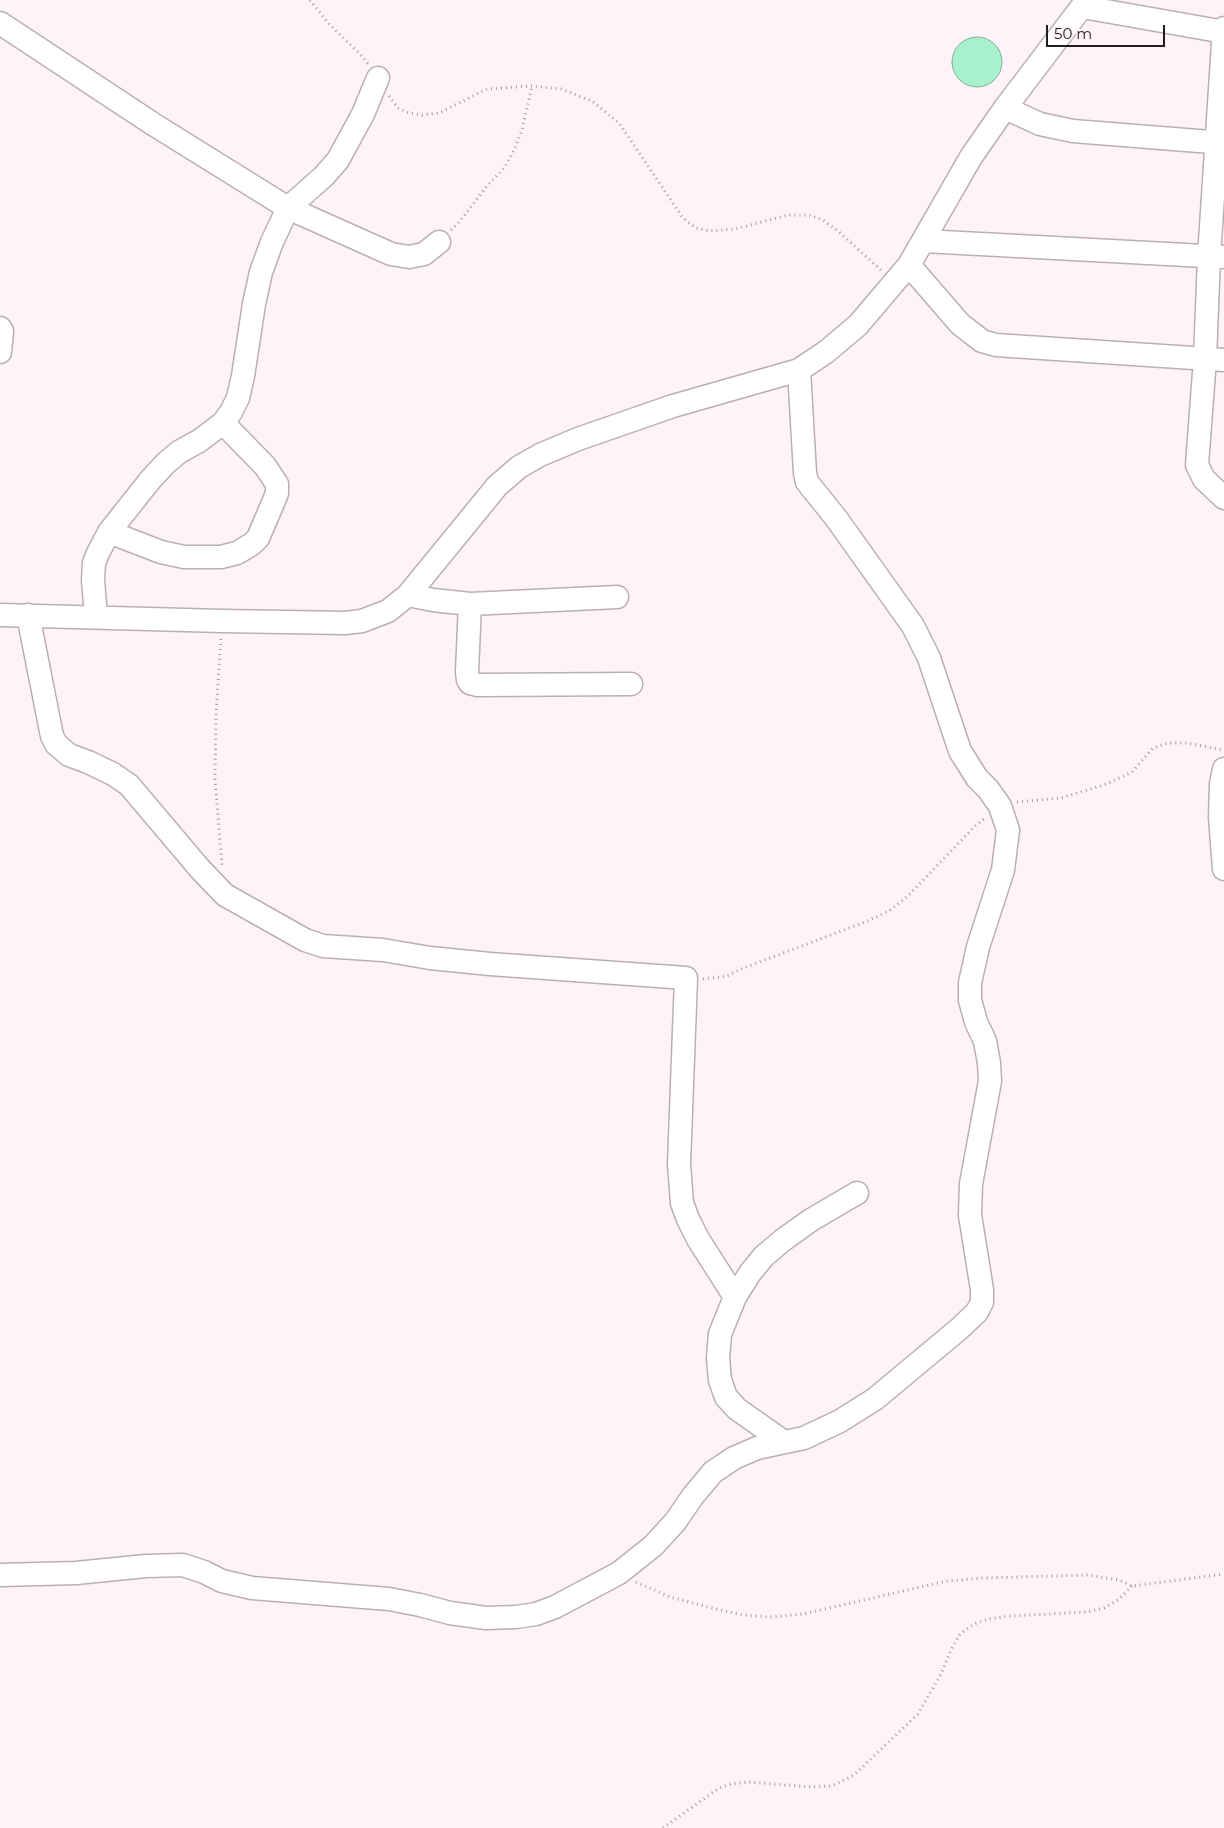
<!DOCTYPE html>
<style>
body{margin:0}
#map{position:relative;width:1224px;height:1828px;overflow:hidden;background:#fdf3f9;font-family:Montserrat,sans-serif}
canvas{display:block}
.scale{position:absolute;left:1046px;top:25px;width:119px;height:22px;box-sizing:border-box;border:2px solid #211d1f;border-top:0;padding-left:6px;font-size:15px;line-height:18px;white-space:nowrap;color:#211d1f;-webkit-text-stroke:4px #fdf3f9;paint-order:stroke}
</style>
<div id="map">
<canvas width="1224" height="1828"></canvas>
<div class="scale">50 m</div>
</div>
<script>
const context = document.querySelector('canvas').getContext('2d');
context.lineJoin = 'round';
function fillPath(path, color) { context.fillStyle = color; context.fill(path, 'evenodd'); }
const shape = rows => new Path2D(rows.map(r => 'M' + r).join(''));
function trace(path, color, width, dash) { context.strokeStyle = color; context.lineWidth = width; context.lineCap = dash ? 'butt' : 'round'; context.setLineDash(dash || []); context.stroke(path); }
const water = shape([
 '952 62a25 25 0 1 1 50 0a25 25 0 1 1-50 0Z'
]);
fillPath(water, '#a9f0cc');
trace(water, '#80b198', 1);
const minor = shape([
 [1083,7,1224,32],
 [0,23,153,124,288,208,391,254,409,257,424,254,439,242],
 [1224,28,1209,257,1205,359,1197,465,1204,479,1224,498],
 [1005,108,1040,124,1073,131,1224,143],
 [924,241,1223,257],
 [909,265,960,324,982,341,996,345,1224,360],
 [0,328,2,331,0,352],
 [109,532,161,552,184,557,221,557,237,553,252,544,258,538,273,503,277,493,277,484,265,466,223,423],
 [408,595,433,600,470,604,617,597],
 [470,604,467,672,468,680,470,683,478,685,631,684],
 [0,615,223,621,345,623,362,621,388,611,408,595,497,486,519,467,540,455,578,439,673,406,799,370,826,352,858,325,909,265,971,157,1005,108,1087,0],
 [28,615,52,736,56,744,69,755,88,762,113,774,129,785,200,869,225,895,305,940,323,946,383,950,430,958,490,964,686,978,679,1164,682,1203,688,1219,698,1239,735,1297],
 [96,616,93,580,94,563,98,553,109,532,151,479,166,463,179,452,199,441,223,423,231,412,238,398,243,376,254,304,261,272,272,242,288,208,324,176,338,160,363,114,378,78],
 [1224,769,1221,784,1220,817,1224,869],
 [784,1442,737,1409,726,1397,720,1380,718,1358,720,1334,735,1297,750,1273,764,1256,783,1240,811,1220,857,1193],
 [0,1575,76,1573,146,1566,183,1565,204,1572,222,1581,252,1588,389,1599,420,1605,450,1613,486,1618,516,1617,536,1614,555,1607,619,1573,653,1546,675,1522,693,1496,713,1472,734,1458,757,1448,804,1438,840,1421,875,1399,959,1329,977,1312,982,1302,982,1290,970,1215,971,1184,990,1081,989,1063,985,1041,976,1022,970,1000,970,983,978,947,1003,870,1008,830,1000,806,988,789,977,778,960,751,929,658,913,626,836,518,807,482,805,473,799,370]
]);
trace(minor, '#baafb5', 25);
trace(shape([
 [310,0,328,23,363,57,368,64],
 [389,96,398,108,409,113,422,115,439,113,487,89,532,86,561,89,592,101,619,123,683,218,696,228,710,231,735,229,788,215,809,215,823,220,838,231,881,270],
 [451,230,460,221,487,186,505,167,515,148,522,130,532,86],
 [221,639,216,713,215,779,222,865],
 [1017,802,1061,798,1104,785,1132,772,1153,748,1168,743,1187,743,1223,750],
 [703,979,727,976,741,969,865,922,889,911,908,896,975,826,985,818],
 [636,1582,670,1597,704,1606,742,1615,771,1617,803,1614,947,1581,983,1578,1088,1575,1119,1580,1132,1586,1224,1574],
 [663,1828,719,1788,731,1784,748,1782,811,1787,832,1786,854,1775,918,1714,941,1674,952,1648,960,1634,974,1624,988,1619,1010,1616,1086,1612,1104,1608,1118,1600,1132,1586]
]), '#a49ca1', 3, [1, 4]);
trace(minor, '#fff', 22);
</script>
